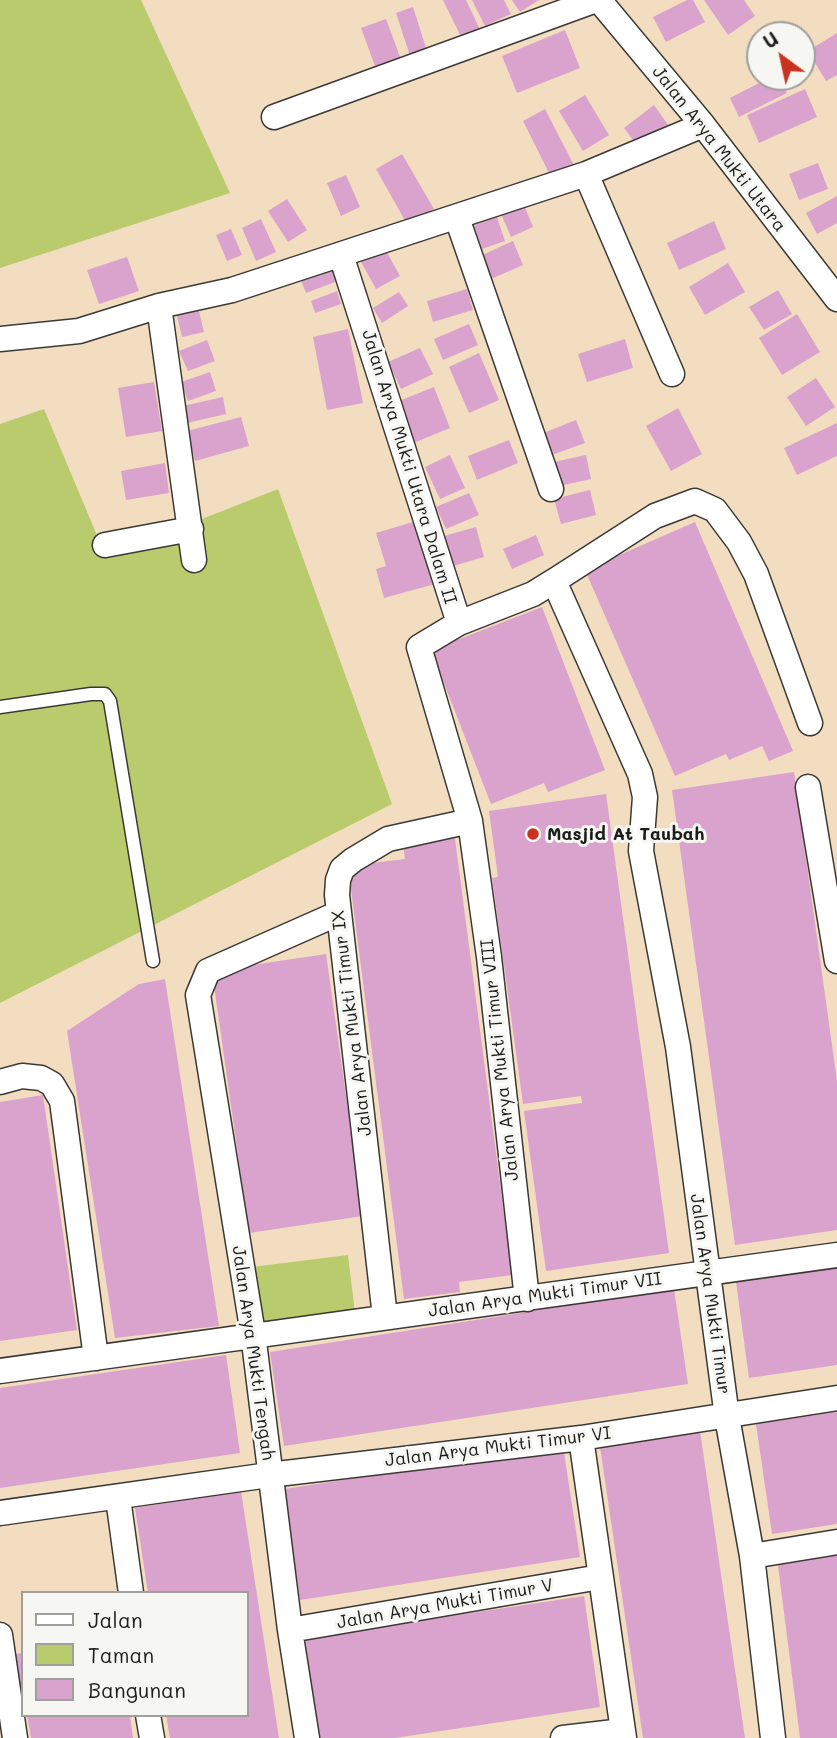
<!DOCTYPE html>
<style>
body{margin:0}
#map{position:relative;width:837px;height:1738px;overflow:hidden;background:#f2ddc0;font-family:Mali,sans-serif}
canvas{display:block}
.legend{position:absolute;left:21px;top:1591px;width:228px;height:126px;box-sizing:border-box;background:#f6f6f2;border:2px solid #9f9f9c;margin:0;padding:9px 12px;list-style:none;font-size:21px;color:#1c1c1c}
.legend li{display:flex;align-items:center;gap:14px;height:35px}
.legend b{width:35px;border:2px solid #9f9f9c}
.north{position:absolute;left:746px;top:21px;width:70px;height:70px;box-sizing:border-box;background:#f6f6f2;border:2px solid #9f9f9c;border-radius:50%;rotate:327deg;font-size:19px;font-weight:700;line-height:28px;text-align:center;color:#1c1c1c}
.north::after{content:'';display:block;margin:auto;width:24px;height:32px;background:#c8321e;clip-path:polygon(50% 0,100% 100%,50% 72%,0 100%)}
</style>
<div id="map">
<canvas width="837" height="1738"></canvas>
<ul class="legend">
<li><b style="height:9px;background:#fff"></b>Jalan</li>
<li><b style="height:19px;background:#bacb6e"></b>Taman</li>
<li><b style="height:19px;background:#daa3cd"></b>Bangunan</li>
</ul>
<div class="north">U</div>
</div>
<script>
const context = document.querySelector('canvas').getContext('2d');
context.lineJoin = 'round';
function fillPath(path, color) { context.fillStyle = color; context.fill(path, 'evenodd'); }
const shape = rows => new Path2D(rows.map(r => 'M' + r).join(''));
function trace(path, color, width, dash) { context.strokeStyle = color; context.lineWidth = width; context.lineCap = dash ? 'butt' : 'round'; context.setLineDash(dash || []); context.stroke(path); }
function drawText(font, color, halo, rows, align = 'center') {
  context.font = font + ' Mali,sans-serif'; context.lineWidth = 6; context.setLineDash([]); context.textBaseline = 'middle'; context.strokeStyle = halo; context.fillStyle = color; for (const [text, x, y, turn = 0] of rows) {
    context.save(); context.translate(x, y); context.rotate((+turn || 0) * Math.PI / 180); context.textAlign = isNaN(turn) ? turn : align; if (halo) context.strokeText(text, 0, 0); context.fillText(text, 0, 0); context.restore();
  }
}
fillPath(shape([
 [0,0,141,0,230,193,0,268],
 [44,409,106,557,278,489,392,804,0,1003,0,424],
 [348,1255,355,1313,260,1325,252,1267]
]), '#bacb6e');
fillPath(shape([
 [443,0,466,0,484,38,466,47],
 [472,0,504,0,511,14,485,26],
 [512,0,539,0,520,12],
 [687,0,693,0,705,22,666,42,653,17],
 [704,0,744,0,755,16,728,35],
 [413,7,427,51,410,56,396,13],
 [386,19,403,65,378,74,361,28],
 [565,30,580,68,517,93,502,56],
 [837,33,837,75,826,81,808,51],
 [771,77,779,77,787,93,739,117,730,98],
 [805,89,817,117,759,143,747,115],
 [585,95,609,135,583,151,559,111],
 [654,105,671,129,641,151,624,128],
 [545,109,577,171,554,183,523,121],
 [402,154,434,209,407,224,376,169],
 [818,163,828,189,799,200,789,174],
 [346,175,360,207,341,216,327,183],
 [837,196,837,223,817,234,806,213],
 [287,199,307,230,288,242,268,211],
 [524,205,533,227,511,237,501,214],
 [497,217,505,241,482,249,474,225],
 [261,219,276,252,256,261,242,228],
 [714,221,726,249,679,270,667,243],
 [231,229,242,255,227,261,216,235],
 [513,241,523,265,491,279,480,256],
 [384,247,400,276,376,289,360,260],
 [127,257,139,291,99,304,87,270],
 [332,261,340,280,306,293,298,274],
 [728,263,745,292,705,315,689,287],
 [467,289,473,310,433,322,427,301],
 [778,290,792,314,764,330,749,307],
 [337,291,341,304,315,313,311,301],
 [399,292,408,306,382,323,373,308],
 [198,307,204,332,182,337,176,312],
 [797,314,820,352,782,375,759,338],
 [469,324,478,345,443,360,434,339],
 [348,329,363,403,327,410,313,337],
 [625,339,633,368,587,382,578,354],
 [207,340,215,361,188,371,179,351],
 [420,348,433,374,401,389,388,362],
 [479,353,499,400,469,413,449,367],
 [210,372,216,391,188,401,181,382],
 [816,378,835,407,806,426,787,397],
 [154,382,162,431,126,437,118,388],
 [434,387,450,428,411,444,394,403],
 [223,397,226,414,187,423,183,406],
 [678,408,702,454,671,471,646,426],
 [241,417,249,446,195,461,187,431],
 [576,420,585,443,549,456,541,434],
 [837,423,837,456,797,475,784,448],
 [509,440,518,463,477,480,468,456],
 [450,455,465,488,440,499,425,467],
 [586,455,591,479,559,486,554,462],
 [165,463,169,493,126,500,121,471],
 [590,490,596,515,561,524,554,499],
 [469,493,479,515,446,529,436,507],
 [423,519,435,584,384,598,376,569,386,566,376,533],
 [695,522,793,751,769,761,762,746,729,760,726,754,675,776,585,570],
 [476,527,484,557,453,566,444,536],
 [536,535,544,555,512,569,503,549],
 [542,607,605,770,548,792,544,783,491,804,431,650],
 [794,772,837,1081,837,1230,735,1245,672,790],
 [606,794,669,1253,546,1271,524,1111,582,1103,581,1096,523,1104,492,878,498,877,489,811],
 [454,831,512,1275,459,1282,460,1292,404,1299,348,866,405,859,402,837],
 [326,954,363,1216,249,1233,212,971],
 [165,979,219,1326,115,1338,67,1031,139,984],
 [43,1095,77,1330,0,1341,0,1102],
 [837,1267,837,1365,749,1378,736,1282],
 [674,1289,688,1384,284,1446,270,1352],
 [226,1355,240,1453,0,1488,0,1388],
 [837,1412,837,1524,772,1534,756,1424],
 [700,1431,745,1738,643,1738,600,1447],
 [563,1446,580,1557,300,1600,284,1489],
 [241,1491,279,1738,170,1738,166,1715,247,1715,247,1593,148,1593,135,1508],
 [837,1550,837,1738,800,1738,777,1558],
 [584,1596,600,1707,395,1738,318,1738,304,1638],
 [23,1653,23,1690,20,1690,15,1654],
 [27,1715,130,1715,133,1738,31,1738]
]), '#daa3cd');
const service = shape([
 [0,707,91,694,105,694,110,701,153,961]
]);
const minor = shape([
 [599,0,703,125,837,299],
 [274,117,596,0],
 [586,174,672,374],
 [457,218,551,489],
 [341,255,459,623],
 [159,306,194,560],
 [0,339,79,331,159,306,232,290,586,174,703,125],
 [105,545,191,529],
 [554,581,655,516,695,501,715,510,739,542,756,574,810,723],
 [808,787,837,961],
 [0,1082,22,1076,41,1078,52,1084,62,1101,96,1358],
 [527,1299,489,957,470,821,419,647,459,623,533,594,554,581,640,774,645,797,641,851,678,1047,727,1417,752,1556,773,1738],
 [385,1317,337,895,338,880,342,869,353,860,388,839,470,821],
 [0,1371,837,1255],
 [581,1438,624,1738],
 [118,1498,131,1593],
 [0,1513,269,1475,581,1438,837,1398],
 [752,1556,837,1542],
 [290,1630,600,1577],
 [0,1635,15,1738],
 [148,1715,152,1738],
 [307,1738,290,1630,253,1334,198,995,208,971,339,913],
 [563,1738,623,1731]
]);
trace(service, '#3c3935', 15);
trace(minor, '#3c3935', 27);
trace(service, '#fff', 12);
trace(minor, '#fff', 24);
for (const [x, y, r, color] of [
 [533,834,7,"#c8321e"]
]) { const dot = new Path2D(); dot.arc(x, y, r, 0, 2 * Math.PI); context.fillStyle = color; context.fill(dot); trace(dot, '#f6f6f2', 2.5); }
drawText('18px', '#1c1c1c', '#f6f6f2', [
 ["Jalan Arya Mukti Utara",719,149,52],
 ["Jalan Arya Mukti Utara Dalam II",409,467,73],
 ["Jalan Arya Mukti Timur IX",352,1023,-97],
 ["Jalan Arya Mukti Timur VIII",500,1060,-96],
 ["Jalan Arya Mukti Timur",710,1294,82],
 ["Jalan Arya Mukti Timur VII",545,1295,-8],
 ["Jalan Arya Mukti Tengah",253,1353,82],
 ["Jalan Arya Mukti Timur VI",498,1447,-7],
 ["Jalan Arya Mukti Timur V",445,1604,-10]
]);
drawText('bold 18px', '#1c1c1c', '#f6f6f2', [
 ["Masjid At Taubah",547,834]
], 'left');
</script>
